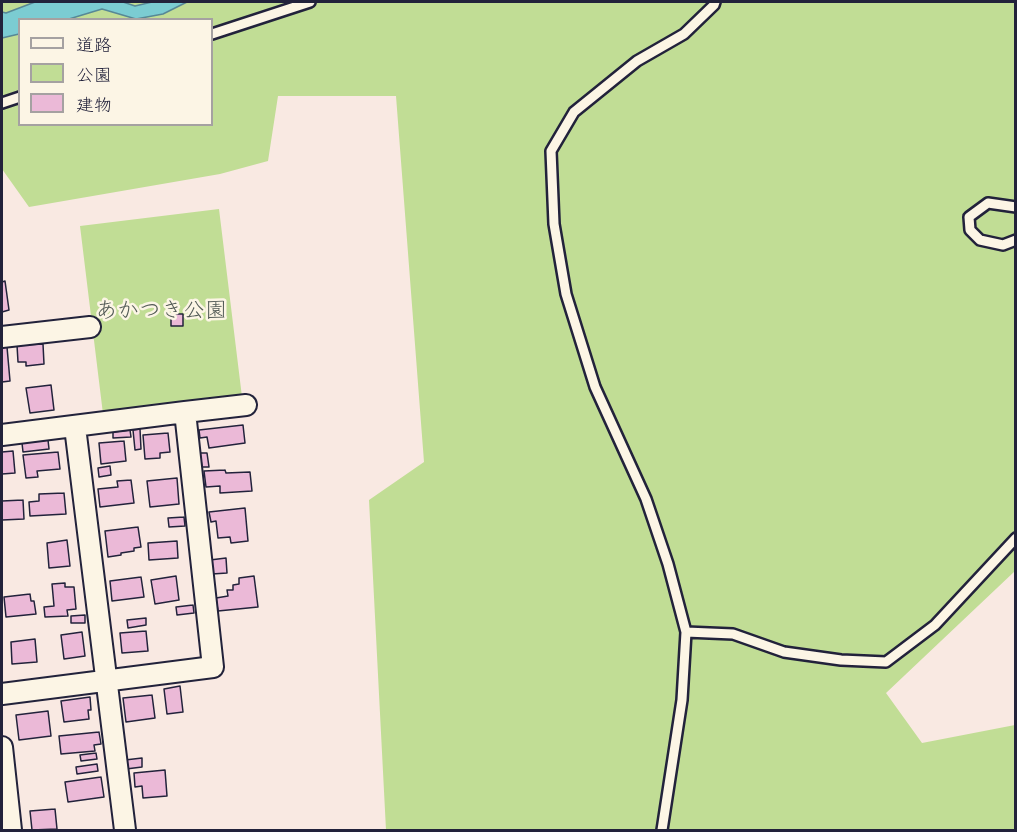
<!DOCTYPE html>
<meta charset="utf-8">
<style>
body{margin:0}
#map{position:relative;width:1017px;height:832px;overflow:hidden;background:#f9e9e2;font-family:Itim,"Klee One",sans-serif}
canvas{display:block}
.frame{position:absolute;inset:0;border:3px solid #22223b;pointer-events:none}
.legend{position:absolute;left:18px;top:18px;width:195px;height:108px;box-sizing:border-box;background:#fcf5e5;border:2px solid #a5a1a1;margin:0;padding:8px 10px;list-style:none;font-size:18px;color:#22223b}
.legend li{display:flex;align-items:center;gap:12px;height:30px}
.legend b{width:30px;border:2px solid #a5a1a1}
</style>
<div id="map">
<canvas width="1017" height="832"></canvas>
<div class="frame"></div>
<ul class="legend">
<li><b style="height:8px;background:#fcf5e5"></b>道路</li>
<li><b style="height:16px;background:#c1dd95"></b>公園</li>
<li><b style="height:16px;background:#ebb9d7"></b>建物</li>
</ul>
</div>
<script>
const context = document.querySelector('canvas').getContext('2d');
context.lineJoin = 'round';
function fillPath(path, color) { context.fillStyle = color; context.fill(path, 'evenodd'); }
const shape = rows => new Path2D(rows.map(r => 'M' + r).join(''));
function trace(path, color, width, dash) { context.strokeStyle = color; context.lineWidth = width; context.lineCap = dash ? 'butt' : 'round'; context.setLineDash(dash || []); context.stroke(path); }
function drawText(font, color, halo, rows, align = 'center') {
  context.font = font + ' Itim,"Klee One",sans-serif'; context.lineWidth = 5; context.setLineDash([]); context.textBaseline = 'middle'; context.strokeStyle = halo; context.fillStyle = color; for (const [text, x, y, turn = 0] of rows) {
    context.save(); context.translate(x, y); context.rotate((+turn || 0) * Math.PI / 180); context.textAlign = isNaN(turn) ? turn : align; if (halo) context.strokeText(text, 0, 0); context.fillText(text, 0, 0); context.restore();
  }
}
fillPath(shape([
 [2,2,1015,2,1015,571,886,693,922,743,1015,725,1015,830,386,830,369,500,424,462,396,96,278,96,268,161,220,174,29,207,2,169],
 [20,20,212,20,212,124,20,124],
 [219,209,242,397,103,414,80,226]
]), '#c1dd95');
const water = shape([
 [35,2,123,2,135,6,152,2,187,2,163,14,136,19,102,9,69,19,20,20,19,34,2,38,2,12,6,13,35,2]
]);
fillPath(water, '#7bccd2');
trace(water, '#578896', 1.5);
const building = shape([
 [5,281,9,310,2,312,2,282,5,281],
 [171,314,183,314,183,326,171,326,171,314],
 [43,344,44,364,26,366,26,362,18,362,17,345,43,344],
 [2,347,7,347,10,381,2,382,2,347],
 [51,385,54,410,30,413,26,388,51,385],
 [243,425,245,443,209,448,207,437,200,438,199,430,243,425],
 [140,429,141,449,135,450,133,430,140,429],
 [130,430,131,437,113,438,113,432,130,430],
 [168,433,170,452,160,453,160,458,145,459,143,435,168,433],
 [48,440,49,449,23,452,22,443,48,440],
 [124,441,126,461,101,464,99,443,124,441],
 [13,451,15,473,2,474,2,452,13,451],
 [58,452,60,469,37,471,38,477,26,478,23,455,58,452],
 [200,453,207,453,209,467,202,467,200,453],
 [110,466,111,475,99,477,98,468,110,466],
 [225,470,226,473,250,472,252,491,220,493,220,486,206,487,204,471,225,470],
 [177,478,179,504,150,507,147,481,177,478],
 [131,480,134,503,100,507,98,489,118,487,117,481,131,480],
 [64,493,66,514,30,516,29,502,39,501,39,494,64,493],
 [23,500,24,519,2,520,2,501,23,500],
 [245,508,248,541,231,543,230,537,218,538,216,521,211,522,209,512,245,508],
 [184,517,185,526,169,527,168,518,184,517],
 [138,527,141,547,134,548,134,551,121,553,121,555,108,557,105,531,138,527],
 [67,540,70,566,49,568,47,543,67,540],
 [177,541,178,558,149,560,148,543,177,541],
 [226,558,227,573,212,574,210,560,226,558],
 [176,576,179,600,155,604,151,580,176,576],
 [254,576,258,607,218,611,216,598,228,596,227,590,233,590,233,585,239,584,239,578,254,576],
 [141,577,144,597,112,601,110,581,141,577],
 [65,583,65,587,74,587,76,609,67,610,68,616,45,617,44,607,54,606,52,584,65,583],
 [30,594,31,601,34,601,36,614,6,617,4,597,30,594],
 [193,605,194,613,177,615,176,607,193,605],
 [85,615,85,623,71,623,71,616,85,615],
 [146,618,146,625,128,628,127,620,146,618],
 [146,631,148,651,122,653,120,633,146,631],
 [82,632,85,656,64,659,61,635,82,632],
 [35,639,37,662,12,664,11,642,35,639],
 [180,686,183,712,167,714,164,689,180,686],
 [152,695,155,718,126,722,123,698,152,695],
 [90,697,91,710,88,710,89,719,64,722,61,701,90,697],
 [48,711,51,736,19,740,16,715,48,711],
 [99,732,101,744,94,745,95,751,61,754,59,736,99,732],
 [96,753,97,759,81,761,80,755,96,753],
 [142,758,142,767,126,769,125,760,142,758],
 [97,764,98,771,77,774,76,767,97,764],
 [165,770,167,796,143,798,142,786,135,787,134,773,165,770],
 [101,777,104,797,68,802,65,782,101,777],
 [55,809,57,829,32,830,30,811,55,809]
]);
fillPath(building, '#ebb9d7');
trace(building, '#22223b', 1.5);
const lane = shape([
 [212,34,310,2],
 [2,103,20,97],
 [1016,207,988,203,969,217,970,230,980,240,1003,245,1016,240],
 [686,632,733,634,784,652,841,660,886,662,935,625,1016,538],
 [662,830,682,700,686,632,668,564,646,499,595,387,566,294,554,224,551,151,574,112,637,61,684,34,714,5,715,2]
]);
const street = shape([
 [2,337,90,327],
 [75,427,125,830],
 [2,435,185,412],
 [2,694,213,667,185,412,246,405],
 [2,747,11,830]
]);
trace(lane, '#22223b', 14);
trace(street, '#22223b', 24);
trace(lane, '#fcf5e5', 9);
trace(street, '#fcf5e5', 20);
drawText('22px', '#525a56', '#fcf5e5', [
 ["あかつき公園",161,311]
]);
</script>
